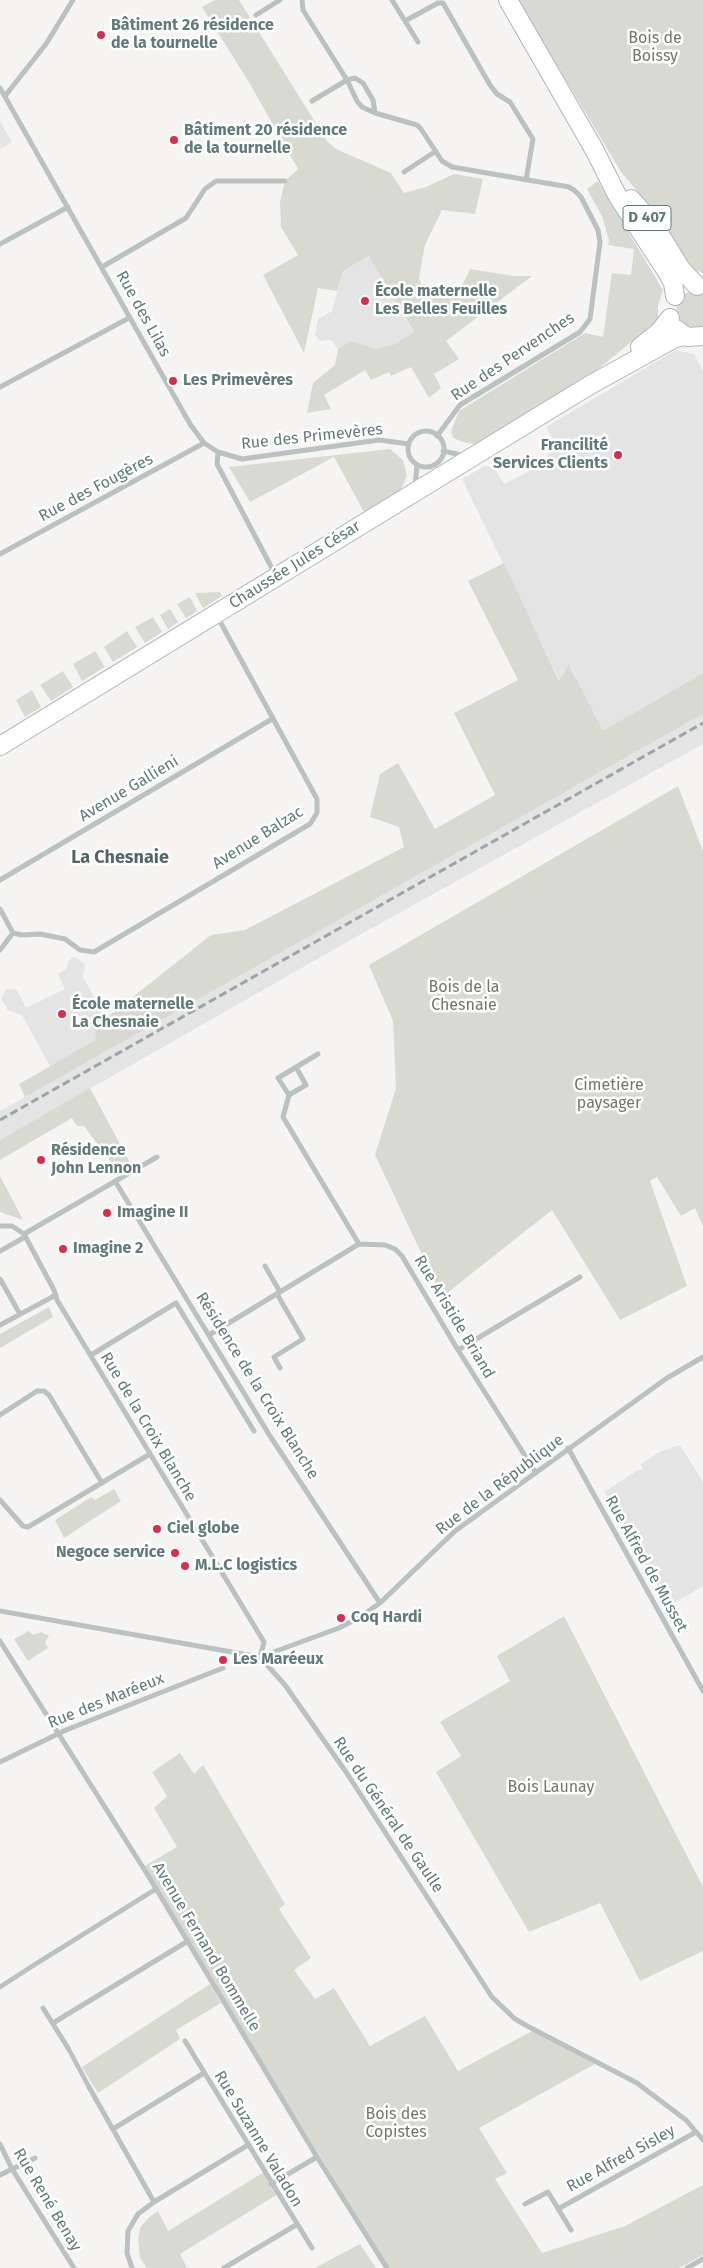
<!DOCTYPE html>
<meta charset="utf-8">
<style>
body{margin:0}
canvas{display:block;background:#f5f4f2}
</style>
<canvas width="703" height="2268"></canvas>
<script>
const context = document.querySelector('canvas').getContext('2d');
context.lineJoin = 'round';
function fillPath(path, color) { context.fillStyle = color; context.fill(path, 'evenodd'); }
const shape = rows => new Path2D(rows.map(r => 'M' + r).join(''));
function trace(path, color, width, dash) { context.strokeStyle = color; context.lineWidth = width; context.lineCap = dash ? 'butt' : 'round'; context.setLineDash(dash || []); context.stroke(path); }
function drawText(font, color, halo, rows, align = 'center') {
  context.font = font + ' "Fira Sans",sans-serif'; context.lineWidth = 5; context.setLineDash([]); context.textBaseline = 'middle'; context.strokeStyle = halo; context.fillStyle = color; for (const [text, x, y, turn = 0] of rows) {
    context.save(); context.translate(x, y); context.rotate((+turn || 0) * Math.PI / 180); context.textAlign = isNaN(turn) ? turn : align; if (halo) context.strokeText(text, 0, 0); context.fillText(text, 0, 0); context.restore();
  }
}
fillPath(shape([
 [0,121,12,142,0,149],
 [370,256,414,333,395,344,376,349,351,341,338,349,331,340,320,341,315,335,318,319,332,311,343,271],
 [676,350,694,354,703,371,703,673,603,732,570,666,560,681,462,479,485,466,494,468,504,484,542,465,555,443,546,427],
 [703,714,703,744,356,937,0,1140,0,1111],
 [74,957,85,964,83,977,116,1037,53,1072,22,1015,7,1010,7,1007,1,999,6,989,17,990,26,1008,65,989,58,974,67,969,68,961],
 [680,1445,703,1482,703,1586,669,1606,604,1492,638,1470,643,1470,641,1464,659,1452]
]), '#e3e4e3');
fillPath(shape([
 [215,0,239,0,327,141,336,149,391,173,404,193,426,187,454,174,483,179,475,214,442,210,425,245,419,278,421,284,460,290,470,269,514,276,532,276,446,341,459,359,434,374,441,388,429,398,411,367,391,376,389,372,371,380,365,370,324,395,331,409,307,413,313,383,335,365,338,349,351,341,376,349,395,344,414,332,369,256,343,271,337,291,318,288,304,353,263,275,298,255,281,227,280,203,285,181,298,169,250,84,202,7],
 [518,0,703,0,703,273,694,270,649,205,621,172],
 [598,181,663,290,658,305,658,320,597,370,481,445,466,443,453,438,451,431,459,411,585,333,603,337,612,273,631,275,634,249,608,245,609,240,602,216,587,189],
 [692,291,703,293,703,330,700,331,682,326,676,316,677,302,684,294],
 [390,449,403,460,407,475,401,490,364,512,334,457,250,502,229,467],
 [504,563,559,681,569,665,603,731,703,673,703,714,25,1097,19,1084,96,1040,95,1027,211,935,245,930,404,847,399,827,370,817,380,774,398,763,435,829,495,795,454,713,518,680,468,581],
 [220,592,222,596,203,608,195,593],
 [190,597,197,611,186,618,177,604],
 [170,609,178,622,168,629,160,615],
 [153,617,162,632,145,643,135,627],
 [127,631,137,647,113,662,104,647],
 [95,651,105,667,82,681,73,664],
 [63,671,73,687,51,701,40,685],
 [32,690,41,707,25,717,16,700],
 [678,786,703,851,703,1226,695,1208,681,1216,657,1177,650,1181,687,1286,620,1320,552,1210,442,1297,375,1155,396,1088,393,1021,369,965],
 [90,1088,134,1170,122,1177,84,1126,77,1126,72,1118,0,1160,0,1140],
 [0,1176,23,1220,0,1212],
 [49,1307,53,1317,0,1348,0,1334],
 [114,1489,121,1501,64,1538,55,1520,91,1497,95,1500],
 [564,1616,703,1887,703,1951,640,1981,600,1903,529,1932,436,1772,461,1756,440,1722,510,1681,497,1656],
 [29,1631,33,1635,41,1632,49,1636,45,1642,48,1648,28,1661,14,1639],
 [180,1753,194,1774,203,1765,285,1904,279,1909,311,1958,294,1970,315,1999,334,1988,370,2046,425,2016,458,2071,532,2031,595,2064,479,2128,507,2173,495,2179,542,2253,625,2226,703,2185,703,2255,679,2268,388,2268,143,1867,177,1847,154,1808,167,1796,152,1772],
 [210,1984,221,2003,176,2030,180,2039,98,2093,82,2067],
 [264,2172,278,2194,180,2254,187,2268,147,2268,140,2258,138,2239,140,2228,148,2218,158,2211,168,2231],
 [360,2244,376,2268,315,2268]
]), '#d8dad1');
const primary = shape([
 [508,0,595,151,617,195,667,272,673,283,675,296],
 [631,199,654,225,681,269,697,286],
 [676,329,687,337,703,336],
 [640,347,659,332,670,318],
 [0,746,590,385,675,338,686,336]
]);
trace(primary, '#adb6b6', 20);
trace(shape([
 [0,1987,34,1965],
 [68,2048,89,2087]
]), '#b9c1c1', 4.5);
trace(shape([
 [302,0,303,10,347,80,355,78,363,83,373,100,375,113,417,125,421,129,442,161,452,167,569,187,574,190,581,197,598,230,600,242,590,319,580,332,460,405,437,436],
 [392,0,418,42],
 [256,15,280,0],
 [405,21,438,3,443,3,490,85,497,94,510,102,533,139,526,180],
 [0,88,190,424,204,443,218,452,242,459,379,440,409,444],
 [5,96,46,44,73,0],
 [312,101,347,80,357,101,362,107,375,113],
 [404,172,436,151],
 [0,244,68,207],
 [102,267,186,218,205,189,216,181,285,181],
 [0,387,129,318],
 '408 449a18 18 0 1 1 36 0a18 18 0 1 1-36 0Z',
 [443,451,466,456],
 [218,452,217,464,275,574],
 [415,487,417,465],
 [0,554,204,443],
 [0,880,272,719],
 [0,909,13,933],
 [0,950,13,933,22,935,40,934,65,939,80,950,94,952,310,824,317,813,317,799,217,616],
 [289,1095,283,1117,359,1244],
 [289,1095,278,1078,318,1054],
 [289,1095,306,1085,296,1067],
 [115,1181,270,1436,380,1603],
 [0,1226,12,1226,24,1234,54,1290,57,1300,264,1642,260,1657],
 [24,1234,157,1157],
 [0,1251,25,1237],
 [265,1266,280,1292],
 [0,1279,20,1314],
 [277,1294,303,1339,274,1357,280,1368],
 [0,1325,56,1295],
 [209,1335,359,1244,385,1245,395,1249,402,1256,458,1350,536,1473],
 [458,1350,580,1277],
 [91,1355,176,1303,254,1431],
 [0,1415,37,1391,44,1391,49,1395,102,1483],
 [568,1448,703,1691],
 [0,1500,23,1526,28,1527,150,1454],
 [0,1611,260,1657,285,1685,346,1772,492,1997,515,2019,529,2027,637,2083,686,2120,703,2140],
 [0,1641,149,1877,317,2157,387,2268],
 [260,1657,339,1628,360,1617,380,1603,455,1531,667,1378,703,1357],
 [0,1762,66,1730,223,1668],
 [34,1965,156,1889],
 [43,2008,68,2048],
 [53,2023,188,1941],
 [185,2041,312,2248],
 [89,2087,154,2202],
 [113,2129,204,2073],
 [0,2144,12,2169,74,2268],
 [0,2175,35,2158],
 [271,2184,317,2157],
 [525,2204,548,2192,571,2230],
 [558,2209,696,2132],
 [132,2268,127,2253,128,2231,138,2214,154,2202,248,2145],
 [224,2268,296,2225],
 [687,2268,703,2259]
]), '#b9c1c1', 5);
trace(primary, '#fff', 18);
trace(shape([
 [0,1120,703,723]
]), '#99a6a6', 3, [8, 4]);
for (const [x, y, r, color] of [
 [101,35,5,"#db2c4d"],
 [174,140,5,"#db2c4d"],
 [365,301,5,"#db2c4d"],
 [173,381,5,"#db2c4d"],
 [618,455,5,"#db2c4d"],
 [62,1014,5,"#db2c4d"],
 [41,1160,5,"#db2c4d"],
 [107,1213,5,"#db2c4d"],
 [63,1249,5,"#db2c4d"],
 [157,1529,5,"#db2c4d"],
 [175,1553,5,"#db2c4d"],
 [185,1566,5,"#db2c4d"],
 [341,1618,5,"#db2c4d"],
 [223,1660,5,"#db2c4d"]
]) { const dot = new Path2D(); dot.arc(x, y, r, 0, 2 * Math.PI); context.fillStyle = color; context.fill(dot); trace(dot, '#fff', 2); }
for (const [x, y, w] of [
 [647,218,48]
]) { const box = new Path2D(); box.roundRect(x - w / 2, y - 12.5, w, 25, 4); context.fillStyle = '#fff'; context.fill(box); trace(box, '#617b7b', 1); }
drawText('bold 15px', '#617b7b', null, [
 ["D 407",647,218]
]);
drawText('bold 16px', '#617b7b', '#fff', [
 ["Bâtiment 26 résidence",111,26],
 ["de la tournelle",111,44],
 ["Bâtiment 20 résidence",184,131],
 ["de la tournelle",184,149],
 ["École maternelle",375,292],
 ["Les Belles Feuilles",375,310],
 ["Les Primevères",183,381],
 ["Francilité",608,446,"right"],
 ["Services Clients",608,464,"right"],
 ["École maternelle",72,1005],
 ["La Chesnaie",72,1023],
 ["Résidence",51,1151],
 ["John Lennon",51,1169],
 ["Imagine II",117,1213],
 ["Imagine 2",73,1249],
 ["Ciel globe",167,1529],
 ["Negoce service",165,1553,"right"],
 ["M.L.C logistics",195,1566],
 ["Coq Hardi",351,1618],
 ["Les Maréeux",233,1660]
], 'left');
drawText('16px', '#717964', '#fff', [
 ["Bois de",655,39],
 ["Boissy",655,57],
 ["Bois de la",464,988],
 ["Chesnaie",464,1006],
 ["Cimetière",609,1086],
 ["paysager",609,1104],
 ["Bois Launay",551,1788],
 ["Bois des",396,2115],
 ["Copistes",396,2133]
]);
drawText('16px', '#617b7b', '#fff', [
 ["Rue des Lilas",143,314,61],
 ["Rue des Pervenches",513,357,-34],
 ["Rue des Primevères",312,437,-6],
 ["Rue des Fougères",96,488,-28],
 ["Chaussée Jules César",295,565,-32],
 ["Avenue Gallieni",129,789,-31],
 ["Avenue Balzac",258,838,-32],
 ["Rue Aristide Briand",454,1317,59],
 ["Résidence de la Croix Blanche",257,1386,58],
 ["Rue de la Croix Blanche",148,1427,59],
 ["Rue de la République",500,1485,-37],
 ["Rue Alfred de Musset",646,1564,61],
 ["Rue des Maréeux",106,1701,-22],
 ["Rue du Général de Gaulle",388,1815,56],
 ["Avenue Fernand Bommelle",206,1947,59],
 ["Rue Suzanne Valadon",258,2139,59],
 ["Rue Alfred Sisley",621,2159,-29],
 ["Rue René Benay",47,2200,59]
]);
drawText('bold 18px', '#536667', '#fff', [
 ["La Chesnaie",120,858]
]);
</script>
